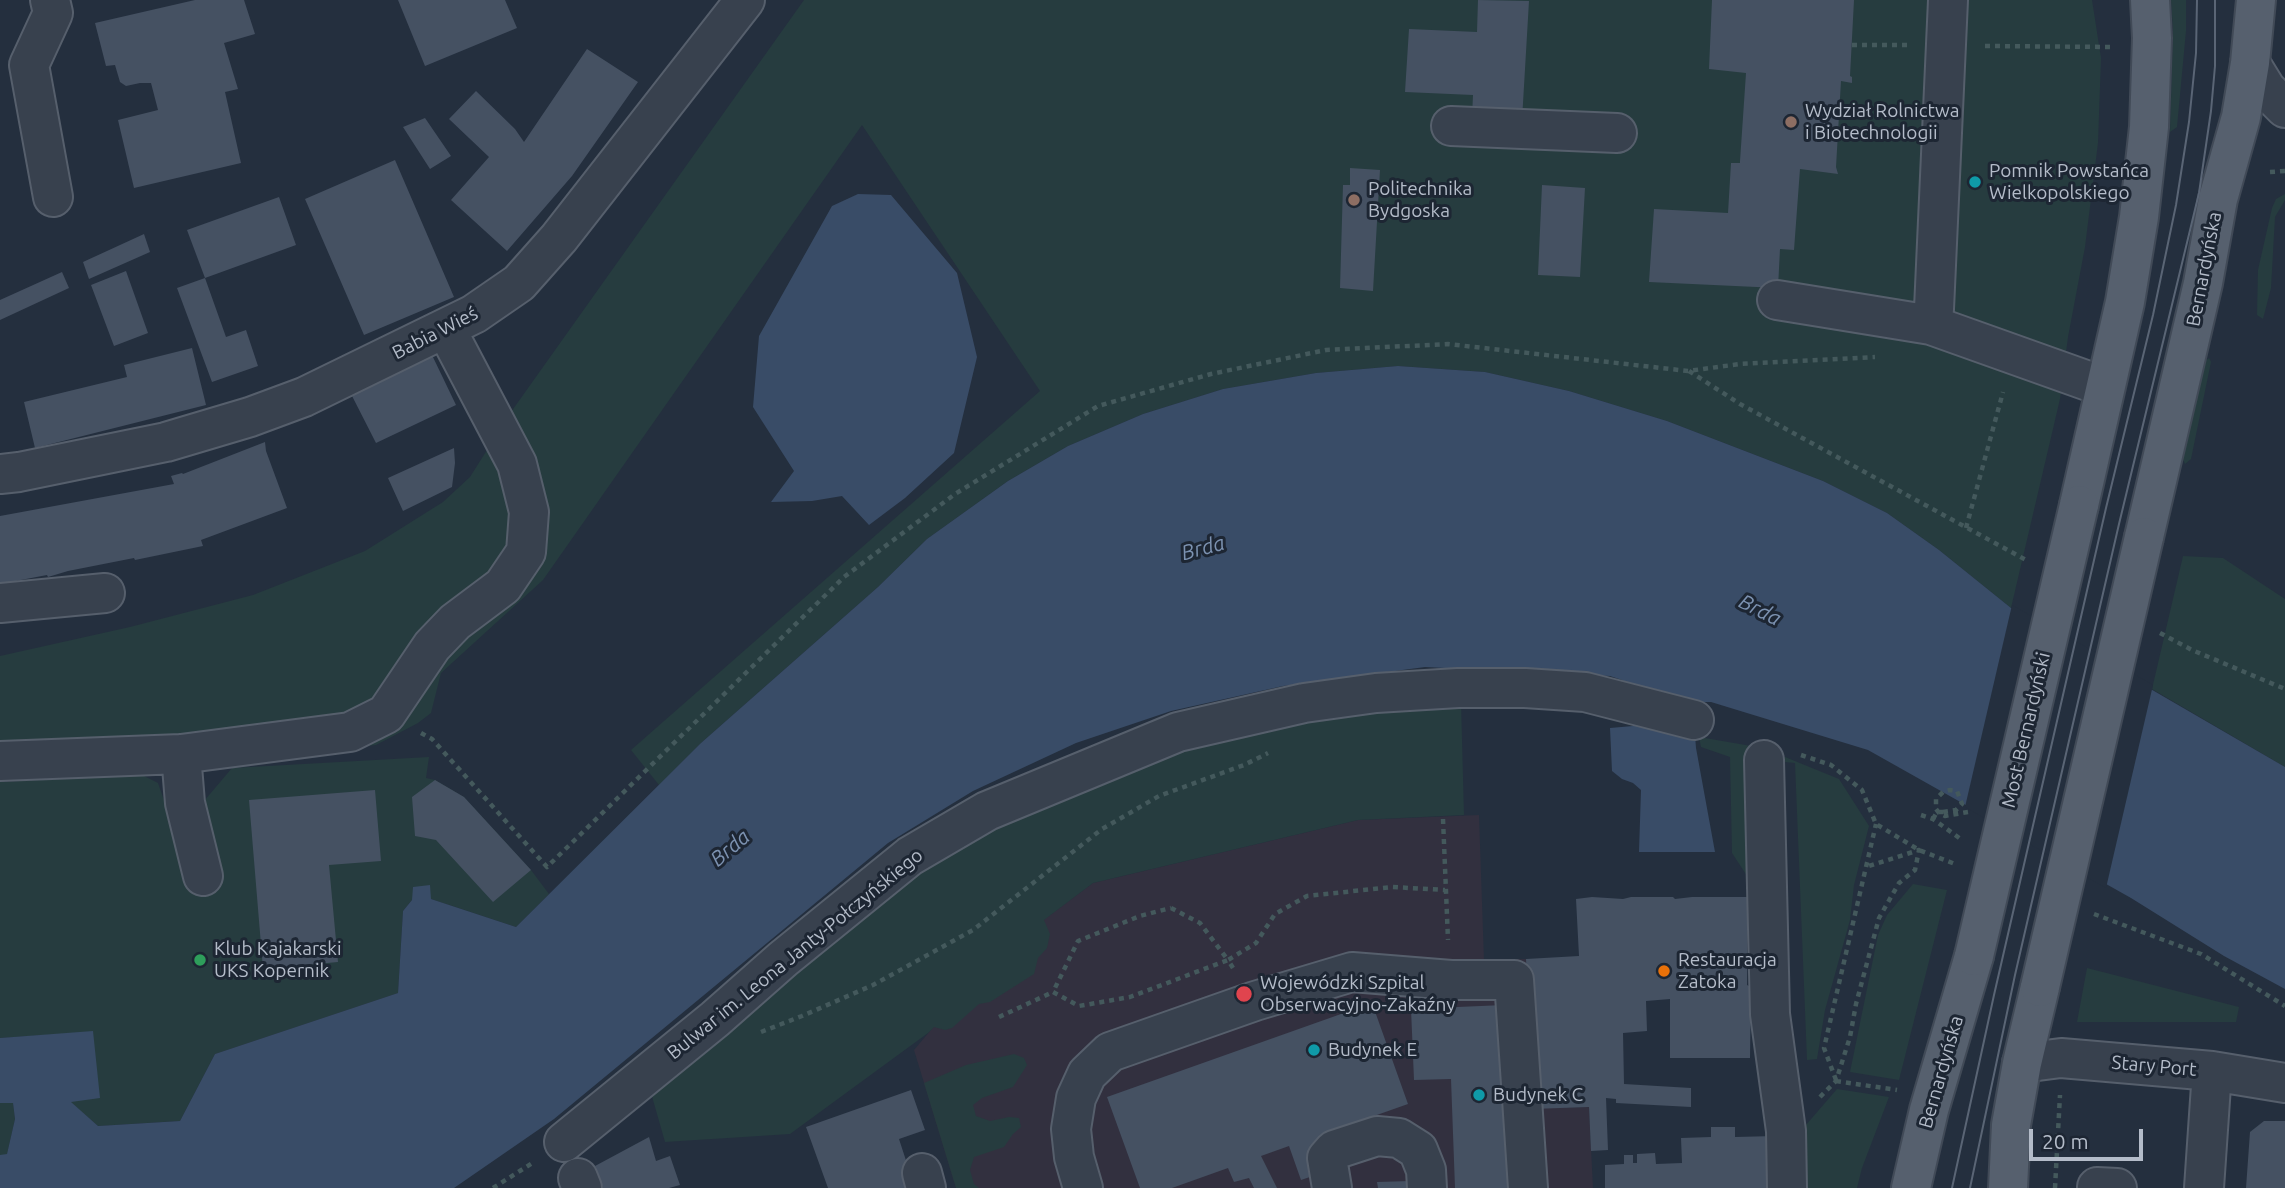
<!DOCTYPE html>
<meta charset="utf-8">
<style>
body{margin:0}
#map{position:relative;width:2285px;height:1188px;overflow:hidden;background:#242f3e;font-family:Ubuntu,sans-serif}
canvas{display:block}
.scale{position:absolute;left:2029px;top:1129px;width:114px;height:32px;box-sizing:border-box;border:4px solid #b4bcc9;border-top:0;padding-left:9px;font-size:21px;line-height:24px;white-space:nowrap;color:#b4bcc9;-webkit-text-stroke:5px #1d2633;paint-order:stroke}
</style>
<div id="map">
<canvas width="2285" height="1188"></canvas>
<div class="scale">20 m</div>
</div>
<script>
const context = document.querySelector('canvas').getContext('2d');
context.lineJoin = 'round';
function fillPath(path, color) { context.fillStyle = color; context.fill(path, 'evenodd'); }
const shape = rows => new Path2D(rows.map(r => 'M' + r).join(''));
function trace(path, color, width, dash) { context.strokeStyle = color; context.lineWidth = width; context.lineCap = dash ? 'butt' : 'round'; context.setLineDash(dash || []); context.stroke(path); }
function drawText(font, color, halo, rows, align = 'center') {
  context.font = font + ' Ubuntu,sans-serif'; context.lineWidth = 6; context.setLineDash([]); context.textBaseline = 'middle'; context.strokeStyle = halo; context.fillStyle = color; for (const [text, x, y, turn = 0] of rows) {
    context.save(); context.translate(x, y); context.rotate((+turn || 0) * Math.PI / 180); context.textAlign = isNaN(turn) ? turn : align; if (halo) context.strokeText(text, 0, 0); context.fillText(text, 0, 0); context.restore();
  }
}
fillPath(shape([
 [1479,815,1484,960,1526,959,1532,1108,1589,1107,1593,1188,956,1188,914,1050,991,959,1093,883,1358,820]
]), '#32303f');
fillPath(shape([
 [804,0,2092,0,2101,58,2098,143,2085,247,2068,337,2060,399,2011,608,1939,550,1887,513,1823,481,1667,421,1569,391,1485,372,1398,366,1316,373,1223,389,1143,414,1068,446,1008,481,927,539,878,587,701,743,659,785,631,750,1040,391,862,125,543,580,441,673,431,713,418,723,376,745,181,766,0,755,0,656,130,627,253,595,365,551,443,502,470,477,511,412],
 [2171,0,2186,0,2186,31,2177,127,2170,132,2173,31],
 [2285,194,2285,200,2275,217,2271,288,2263,319,2257,315,2258,270,2272,208,2276,199],
 [2209,358,2211,362,2191,459,2185,464,2182,457,2205,361],
 [2183,556,2223,558,2285,599,2285,767,2152,689],
 [1461,701,1464,815,1358,820,1093,883,1044,920,1050,934,1047,948,1038,958,1034,974,990,1002,979,1004,952,1028,945,1030,934,1027,928,1033,790,1134,665,1142,649,1086,860,907,1070,783,1263,726],
 [1699,737,1763,748,1839,779,1869,826,1854,885,1850,920,1825,1010,1817,1059,1807,1060,1795,763,1764,760,1753,885,1732,853,1730,757,1701,747],
 [429,757,426,778,435,780,464,797,531,870,549,894,516,927,431,899,412,900,403,911,398,993,215,1054,180,1121,98,1126,70,1102,93,1032,0,1038,0,782,142,775,158,783,166,806,204,801,232,768],
 [1913,884,1947,890,1899,1080,1850,1072,1878,935,1887,915],
 [2087,968,2239,1007,2236,1022,2077,1022],
 [1014,1054,1024,1058,1027,1065,1013,1087,982,1098,973,1105,976,1116,990,1121,1009,1117,1019,1118,1021,1127,1013,1134,1004,1147,974,1157,970,1170,974,1184,979,1188,956,1188,924,1083,966,1065],
 [1837,1089,1889,1097,1862,1168,1857,1188,1798,1188,1799,1133],
 [13,1102,15,1119,7,1155,0,1155,0,1103]
]), '#263c3f');
fillPath(shape([
 [858,194,891,195,957,273,977,357,954,453,905,498,869,525,842,496,812,501,771,502,794,471,753,407,759,336,832,206],
 [1398,366,1485,372,1569,391,1667,421,1823,481,1887,513,1939,550,2011,608,2285,767,2285,989,2224,956,2131,898,1868,750,1711,702,1701,702,1693,710,1696,748,1715,852,1639,852,1641,790,1633,783,1622,779,1612,771,1610,728,1633,726,1634,692,1630,685,1622,680,1610,676,1425,667,1283,686,1171,711,1076,743,973,791,888,843,554,1119,454,1188,0,1188,0,1155,7,1154,15,1119,13,1103,0,1103,0,1038,93,1031,100,1098,71,1102,98,1126,180,1121,215,1054,398,993,403,911,412,900,413,887,430,885,431,899,516,927,701,743,878,587,927,539,1008,481,1068,446,1143,414,1223,389,1316,373]
]), '#394c67');
fillPath(shape([
 [2012,605,2153,685,2106,888,1965,807]
]), '#242f3e');
fillPath(shape([
 [195,0,244,0,255,34,224,43,238,89,225,92,241,163,134,188,118,120,158,110,151,83,140,83,126,86,120,82,115,65,106,66,95,23],
 [398,0,505,0,517,28,425,66],
 [1478,0,1529,1,1522,120,1472,117,1473,95,1405,92,1409,29,1477,32],
 [1712,0,1854,0,1850,76,1852,77,1852,83,1841,81,1836,167,1838,174,1800,169,1794,250,1780,249,1778,288,1649,282,1654,209,1728,213,1731,163,1740,163,1740,161,1746,73,1709,69],
 [587,49,638,82,572,176,507,251,451,200,489,157,449,119,476,91,515,129,524,142],
 [425,118,451,156,430,169,403,127],
 [395,160,454,297,364,335,305,199],
 [1350,168,1380,170,1373,291,1340,288,1343,185,1350,185],
 [1542,185,1585,188,1580,277,1538,275],
 [279,197,296,245,205,278,187,230],
 [144,234,150,252,89,279,83,262],
 [126,271,148,333,114,346,91,285],
 [62,272,69,288,0,320,0,300],
 [205,278,226,337,246,330,258,366,212,382,177,288],
 [192,348,206,405,35,448,24,402,127,377,124,365],
 [431,353,456,405,376,443,350,392],
 [265,442,266,451,287,508,201,540,203,546,135,560,134,558,68,571,48,577,47,575,0,584,0,516,174,484,171,476,182,473,183,474],
 [454,448,455,463,452,487,403,511,388,478],
 [435,780,464,797,531,870,493,902,436,840,415,836,412,797],
 [375,790,381,861,329,865,338,962,263,969,249,800],
 [1592,897,1623,899,1631,897,1673,897,1675,899,1692,897,1748,897,1747,985,1751,987,1750,1058,1670,1058,1670,999,1646,1001,1647,1031,1623,1033,1624,1084,1691,1088,1691,1107,1616,1103,1616,1099,1606,1098,1608,1150,1591,1151,1589,1107,1532,1109,1526,959,1579,956,1576,899],
 [1372,1003,1408,1104,1374,1116,1387,1151,1301,1180,1289,1146,1261,1156,1277,1188,1254,1188,1249,1178,1234,1182,1228,1168,1172,1188,1140,1188,1107,1097],
 [1504,1005,1510,1188,1455,1188,1451,1079,1414,1080,1411,1009],
 [911,1090,925,1130,899,1139,915,1188,828,1188,806,1127],
 [2264,1121,2285,1121,2285,1188,2246,1188,2250,1132],
 [1711,1127,1735,1127,1735,1137,1775,1136,1777,1188,1605,1188,1605,1165,1624,1164,1624,1155,1633,1155,1633,1163,1637,1163,1637,1154,1655,1153,1656,1164,1682,1163,1681,1138,1711,1137],
 [649,1137,656,1161,670,1156,680,1185,669,1188,603,1188,595,1166],
 [1411,1181,1411,1188,1378,1188,1377,1182]
]), '#455162');
const minor = shape([
 [50,0,53,13,29,65,53,197],
 [2250,63,2266,89,2285,108],
 [1451,126,1617,133],
 [1777,300,1931,325,2105,387],
 [1931,325,1934,309,1948,0],
 [0,474,19,472,166,442,250,417,304,397,474,314,519,283,559,238,745,0],
 [0,603,105,593],
 [181,754,185,803,203,876],
 [1764,760,1770,1014,1786,1131,1787,1188],
 [0,761,181,754,350,732,386,714,432,646,455,622,503,586,526,552,529,512,517,464,446,329],
 [2022,1063,2061,1058,2212,1071,2285,1083],
 [564,1142,715,1019,783,959,910,856,987,811,1178,732,1304,703,1376,693,1458,688,1525,688,1585,692,1694,720],
 [922,1173,926,1188],
 [578,1178,582,1188],
 [2097,1187,2117,1188],
 [1083,1188,1074,1157,1071,1129,1076,1098,1087,1074,1110,1052,1255,1001,1352,972,1451,980,1514,980,1528,1188],
 [1332,1188,1327,1158,1334,1150,1377,1136,1399,1138,1418,1150,1426,1170,1427,1188],
 [2204,1188,2212,1071]
]);
const major = shape([
 [2079,505,2125,302,2139,217,2149,127,2152,38,2150,0],
 [2144,537,2203,283,2218,199,2241,117,2250,63,2256,0],
 [1911,1188,1929,1110,1974,956],
 [2008,1188,2011,1125,2022,1063,2040,987]
]);
trace(minor, '#565f6c', 42);
trace(major, '#414a57', 42);
trace(shape([
 [1852,45,1909,45],
 [1985,46,2113,47],
 [2270,172,2285,171],
 [1689,371,1740,404,2026,560],
 [1966,528,2003,392],
 [2160,633,2192,650,2285,689],
 [421,733,432,739,547,867,844,577,955,494,1098,406,1211,374,1326,350,1448,344,1688,371,1740,364,1875,357],
 [1801,755,1831,765,1862,790,1876,824,1919,850,1955,864],
 [1921,815,1933,819,1962,840],
 [1443,819,1448,940],
 [1933,819,1937,812,1943,812],
 [1171,908,1200,923,1228,960,1130,997,1079,1006,1053,992,1078,941,1140,916,1171,908],
 [2094,914,2201,954,2285,1006],
 [1233,968,1228,960,1256,943,1275,914,1307,896,1392,887,1445,890],
 [999,1017,1053,992],
 [761,1032,802,1016,873,985,973,930,1102,829,1159,796,1244,765,1268,753],
 [1836,1080,1824,1048,1876,824],
 [1836,1081,1897,1090],
 [1820,1097,1836,1081,1850,1037,1856,1004,1879,918,1899,883,1915,870,1919,850,1866,867],
 [493,1188,534,1162],
 [2055,1188,2060,1095]
]), '#44595c', 4.5, [5, 5]);
trace(minor, '#38414e', 38);
trace(major, '#56606e', 38);
trace(shape([
 [1952,1188,1994,995,2106,508,2153,315,2176,205,2189,122,2196,53,2197,0],
 [1970,1188,2015,975,2119,524,2199,193,2211,111,2215,66,2215,0]
]), '#5a6575', 2);
const majorBridge = shape([
 [1974,956,2079,505],
 [2040,987,2144,537]
]);
trace(majorBridge, '#414a57', 42, []);
trace(shape([
 [1943,812,1956,810,1962,804,1957,791,1950,790,1943,792,1936,799,1936,809,1939,813,1945,816,1968,812]
]), '#44595c', 4.5, [5, 5]);
trace(majorBridge, '#56606e', 38);
for (const [x, y, r, color] of [
 [1791,122,7,"#8d6e63"],
 [1975,182,7,"#0f9aa8"],
 [1354,200,7,"#8d6e63"],
 [200,960,7,"#2e9e5b"],
 [1664,971,7,"#e8710a"],
 [1244,994,9,"#e0444e"],
 [1314,1050,7,"#0f9aa8"],
 [1479,1095,7,"#0f9aa8"]
]) { const dot = new Path2D(); dot.arc(x, y, r, 0, 2 * Math.PI); context.fillStyle = color; context.fill(dot); trace(dot, '#1d2633', 2.5); }
drawText('19px', '#b4bcc9', '#1d2633', [
 ["Wydział Rolnictwa",1805,111],
 ["i Biotechnologii",1805,133],
 ["Pomnik Powstańca",1989,171],
 ["Wielkopolskiego",1989,193],
 ["Politechnika",1368,189],
 ["Bydgoska",1368,211],
 ["Klub Kajakarski",214,949],
 ["UKS Kopernik",214,971],
 ["Restauracja",1678,960],
 ["Zatoka",1678,982],
 ["Wojewódzki Szpital",1260,983],
 ["Obserwacyjno-Zakaźny",1260,1005],
 ["Budynek E",1328,1050],
 ["Budynek C",1493,1095]
], 'left');
drawText('19px', '#b4bcc9', '#1d2633', [
 ["Bernardyńska",2204,269,-79],
 ["Babia Wieś",435,333,-27],
 ["Most Bernardyński",2026,730,-77],
 ["Bulwar im. Leona Janty-Połczyńskiego",795,954,-39],
 ["Stary Port",2154,1066,5],
 ["Bernardyńska",1941,1072,-74]
]);
drawText('italic 21px', '#7c92b1', '#1d2633', [
 ["Brda",1203,548,-15],
 ["Brda",1760,610,27],
 ["Brda",730,848,-40]
]);
</script>
